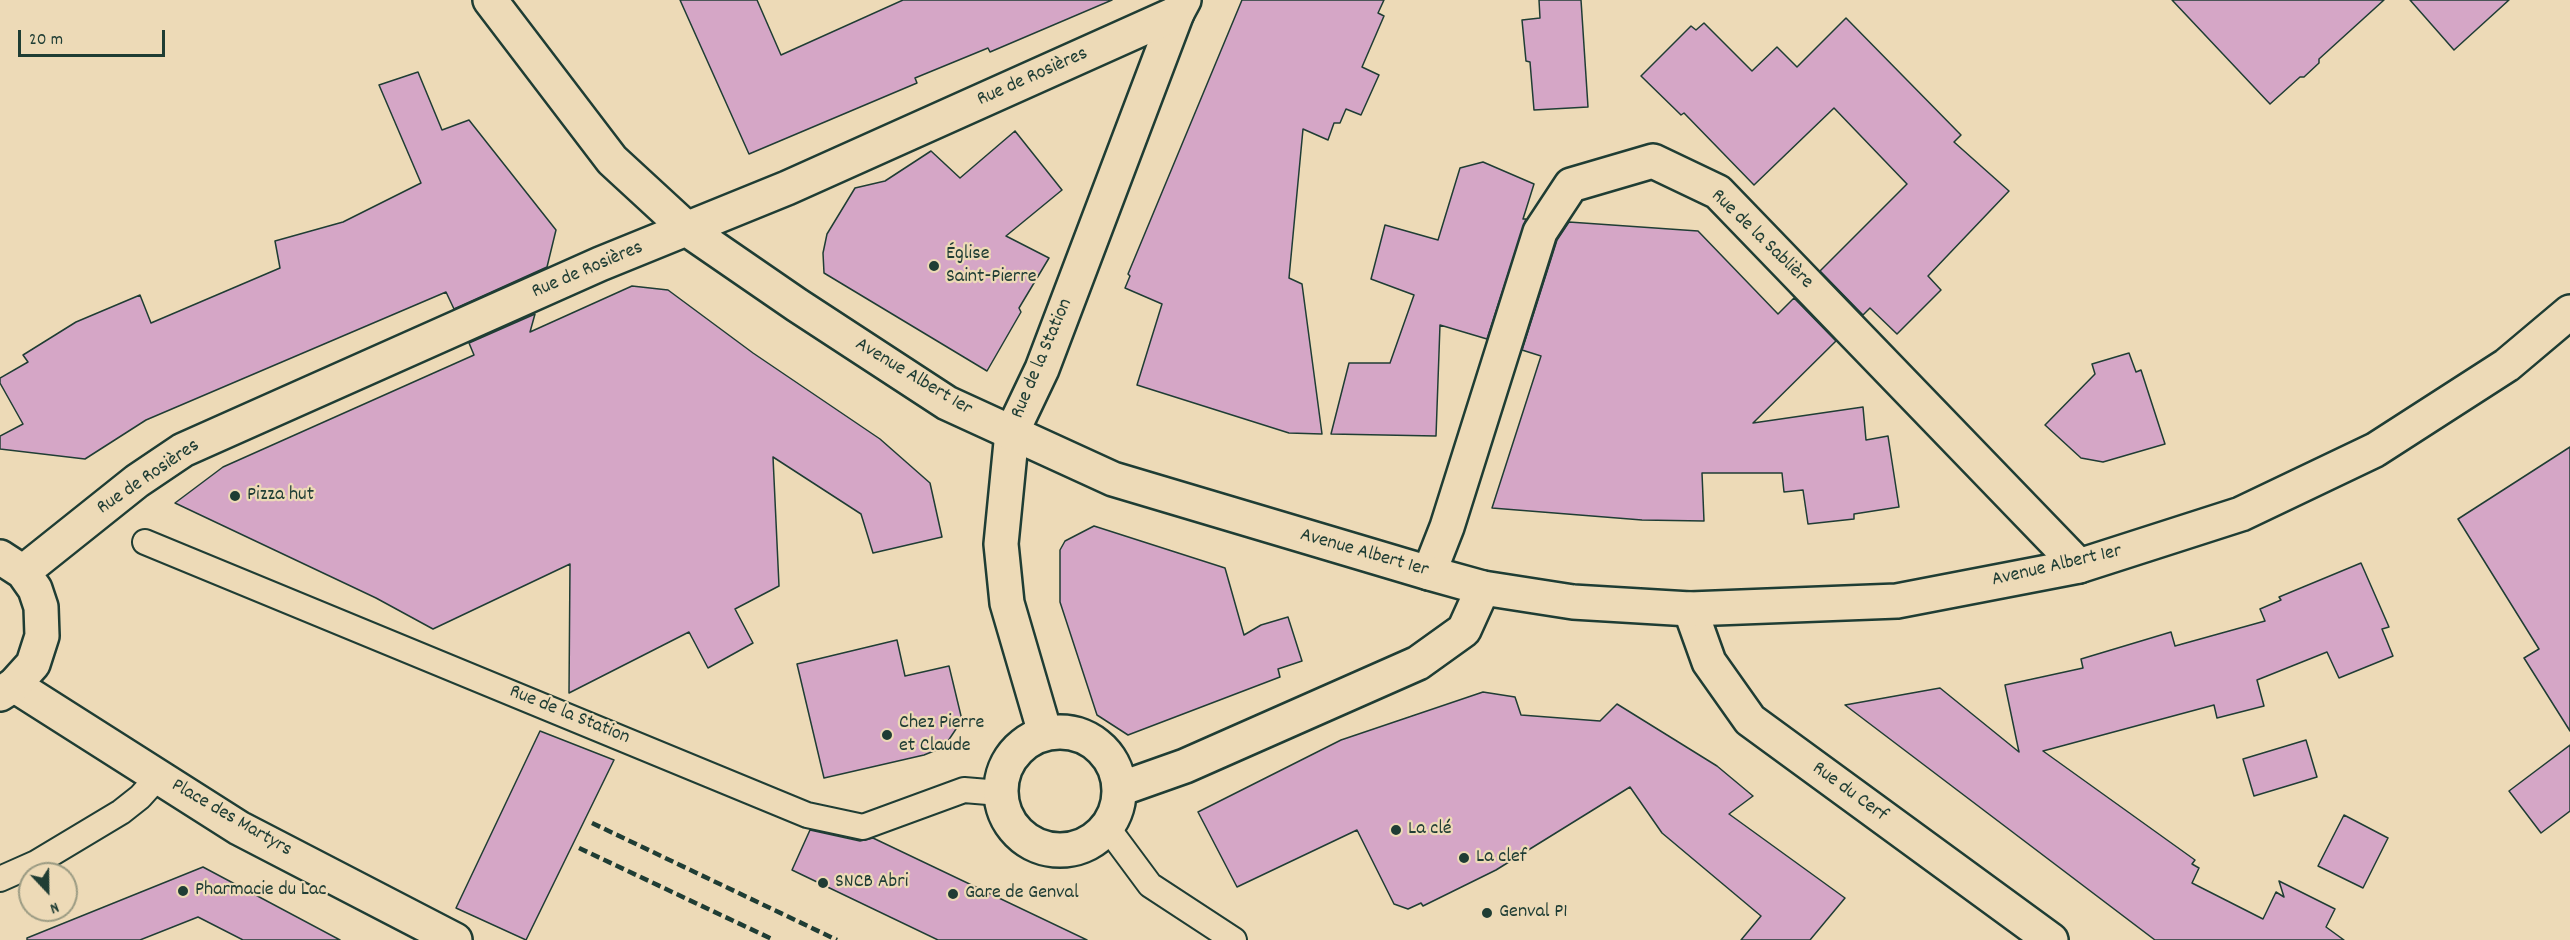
<!DOCTYPE html>
<meta charset="utf-8">
<style>
body{margin:0}
#map{position:relative;width:2570px;height:940px;overflow:hidden;background:#eddab7;font-family:Dekko,sans-serif}
canvas{display:block}
.north{position:absolute;left:18px;top:862px;width:60px;height:60px;box-sizing:border-box;background:#eddab7;border:2px solid #9b9b83;border-radius:50%;rotate:158deg;font-size:16px;font-weight:700;line-height:24px;text-align:center;color:#1f3d34}
.north::after{content:'';display:block;margin:auto;width:21px;height:27px;background:#1f3d34;clip-path:polygon(50% 0,100% 100%,50% 72%,0 100%)}
.scale{position:absolute;left:18px;top:30px;width:147px;height:27px;box-sizing:border-box;border:3px solid #1f3d34;border-top:0;padding-left:8px;font-size:18px;line-height:21px;white-space:nowrap;color:#1f3d34;-webkit-text-stroke:4px #eddab7;paint-order:stroke}
</style>
<div id="map">
<canvas width="2570" height="940"></canvas>
<div class="north">N</div>
<div class="scale">20 m</div>
</div>
<script>
const context = document.querySelector('canvas').getContext('2d');
context.lineJoin = 'round';
function fillPath(path, color) { context.fillStyle = color; context.fill(path, 'evenodd'); }
const shape = rows => new Path2D(rows.map(r => 'M' + r).join(''));
function trace(path, color, width, dash) { context.strokeStyle = color; context.lineWidth = width; context.lineCap = dash ? 'butt' : 'round'; context.setLineDash(dash || []); context.stroke(path); }
function drawText(font, color, halo, rows, align = 'center') {
  context.font = font + ' Dekko,sans-serif'; context.lineWidth = 4.5; context.setLineDash([]); context.textBaseline = 'middle'; context.strokeStyle = halo; context.fillStyle = color; for (const [text, x, y, turn = 0] of rows) {
    context.save(); context.translate(x, y); context.rotate((+turn || 0) * Math.PI / 180); context.textAlign = isNaN(turn) ? turn : align; if (halo) context.strokeText(text, 0, 0); context.fillText(text, 0, 0); context.restore();
  }
}
const building = shape([
 [680,0,757,0,781,55,903,0,1112,0,990,52,988,48,915,78,917,83,749,154,680,0],
 [1242,0,1384,0,1378,13,1384,16,1362,67,1379,75,1361,115,1346,109,1340,123,1334,123,1328,140,1303,129,1289,278,1302,284,1322,434,1289,433,1137,385,1162,304,1125,288,1130,276,1128,274,1242,0],
 [1539,0,1581,0,1588,107,1534,110,1530,62,1526,61,1522,20,1540,18,1539,0],
 [2172,0,2384,0,2319,59,2319,63,2304,77,2300,77,2270,104,2172,0],
 [2410,0,2509,0,2454,50,2410,0],
 [1846,18,1961,135,1954,142,2009,191,1928,276,1941,290,1897,334,1870,308,1863,315,1820,271,1907,184,1834,108,1754,185,1684,113,1681,115,1641,76,1691,26,1696,30,1704,23,1752,71,1777,47,1797,67,1846,18],
 [418,72,442,130,469,120,556,230,547,267,454,309,446,292,146,420,85,459,0,449,0,436,23,424,0,383,0,378,28,362,23,355,76,322,140,295,151,323,280,268,275,241,343,222,421,183,379,85,418,72],
 [1015,131,1062,190,1006,236,1049,258,1019,308,1021,312,987,371,824,273,823,253,827,234,855,188,885,181,931,151,960,178,1015,131],
 [1483,162,1534,184,1523,219,1526,219,1487,339,1440,325,1436,436,1331,434,1349,363,1390,363,1414,295,1371,279,1385,225,1438,240,1460,168,1483,162],
 [1569,222,1698,231,1778,314,1794,298,1836,341,1753,423,1863,407,1866,440,1888,436,1899,507,1854,514,1854,519,1808,524,1803,490,1784,492,1782,473,1702,473,1704,521,1642,520,1492,508,1541,356,1522,350,1557,240,1569,222],
 [632,286,668,290,753,353,880,439,930,483,942,537,873,553,861,514,773,457,779,586,735,609,753,643,708,668,689,632,569,693,570,564,433,629,376,598,175,503,223,467,474,355,469,343,535,314,530,332,632,286],
 [2129,353,2136,372,2141,370,2165,444,2103,462,2081,458,2045,425,2095,374,2092,364,2129,353],
 [2570,447,2570,731,2524,658,2539,649,2458,519,2570,447],
 [1094,526,1225,568,1244,635,1261,625,1288,617,1302,661,1278,669,1280,677,1128,735,1097,715,1060,602,1060,550,1065,541,1094,526],
 [2361,563,2389,627,2382,629,2393,656,2339,678,2327,652,2257,680,2264,706,2217,718,2214,705,2043,751,2195,860,2192,864,2199,868,2192,883,2263,919,2276,892,2284,897,2279,881,2335,909,2326,927,2344,940,2155,940,1845,705,1940,688,2019,752,2005,685,2083,668,2081,659,2171,632,2175,646,2265,621,2260,609,2281,600,2279,597,2361,563],
 [897,640,905,676,949,666,962,720,944,747,924,755,824,778,797,664,897,640],
 [1483,692,1515,697,1521,715,1600,721,1617,704,1717,766,1753,796,1729,814,1845,898,1810,940,1741,940,1761,916,1662,833,1630,787,1496,870,1423,906,1421,903,1408,909,1394,904,1357,830,1237,887,1198,812,1341,740,1483,692],
 [540,731,614,760,526,940,456,908,540,731],
 [2306,740,2317,777,2254,796,2243,759,2306,740],
 [2570,745,2570,811,2541,833,2509,791,2570,745],
 [2344,815,2388,838,2363,888,2318,866,2344,815],
 [810,830,860,841,873,838,1087,940,938,940,792,870,810,830],
 [203,867,340,940,243,940,198,917,140,940,27,940,27,938,203,867]
]);
fillPath(building, '#d5a6c6');
trace(building, '#1f3d34', 1.5);
const lane = shape([
 [145,542,807,815,863,827,964,790,1000,793],
 [1107,827,1150,885,1234,940],
 [0,879,36,863,121,812,140,797,158,777]
]);
const street = shape([
 [1429,573,1447,527,1540,232,1571,185,1653,161,1718,192,2079,566],
 [1690,609,1709,662,1750,720,2051,940],
 [14,685,239,828,455,940],
 '1001 791a59 59 0 1 1 118 0a59 59 0 1 1-118 0Z',
 [1045,733,1007,603,1001,544,1012,432,1042,369,1177,13],
 [1120,789,1185,766,1418,663,1464,630,1483,588]
]);
const secondary = shape([
 [490,0,612,160,688,230,797,305,947,403,1113,479,1429,573,1483,588,1573,602,1690,609,1897,601,2079,566,2241,514,2375,450,2507,365,2570,312],
 [0,557,23,572,35,589,41,607,42,636,33,664,14,685,0,694],
 [23,572,137,481,183,450,600,264,787,188,1177,13,1184,0]
]);
trace(lane, '#1f3d34', 28);
trace(street, '#1f3d34', 38);
trace(secondary, '#1f3d34', 38);
trace(lane, '#eddab7', 24);
trace(street, '#eddab7', 33);
trace(secondary, '#eddab7', 33);
trace(shape([
 [592,823,837,940],
 [579,848,774,940]
]), '#1f3d34', 4.5, [9, 4.5]);
for (const [x, y, r, color] of [
 [934,266,6,"#1f3d34"],
 [235,496,6,"#1f3d34"],
 [887,735,6,"#1f3d34"],
 [1396,830,6,"#1f3d34"],
 [1464,858,6,"#1f3d34"],
 [823,883,6,"#1f3d34"],
 [183,891,6,"#1f3d34"],
 [953,894,6,"#1f3d34"],
 [1487,913,6,"#1f3d34"]
]) { const dot = new Path2D(); dot.arc(x, y, r, 0, 2 * Math.PI); context.fillStyle = color; context.fill(dot); trace(dot, '#eddab7', 2); }
drawText('20px', '#1f3d34', '#eddab7', [
 ["Rue de Rosières",1033,78,-24],
 ["Rue de la Sablière",1761,240,44],
 ["Rue de Rosières",588,271,-23],
 ["Rue de la Station",1043,359,-67],
 ["Avenue Albert 1er",913,378,31],
 ["Rue de Rosières",149,478,-34],
 ["Avenue Albert 1er",1364,554,16],
 ["Avenue Albert 1er",2057,567,-13],
 ["Rue de la Station",569,716,22],
 ["Rue du Cerf",1849,793,36],
 ["Place des Martyrs",231,819,30]
]);
drawText('20px', '#1f3d34', '#eddab7', [
 ["Église",946,255],
 ["Saint-Pierre",946,278],
 ["Pizza hut",247,496],
 ["Chez Pierre",899,724],
 ["et Claude",899,747],
 ["La clé",1408,830],
 ["La clef",1476,858],
 ["SNCB Abri",835,883],
 ["Pharmacie du Lac",195,891],
 ["Gare de Genval",965,894],
 ["Genval P1",1499,913]
], 'left');
</script>
